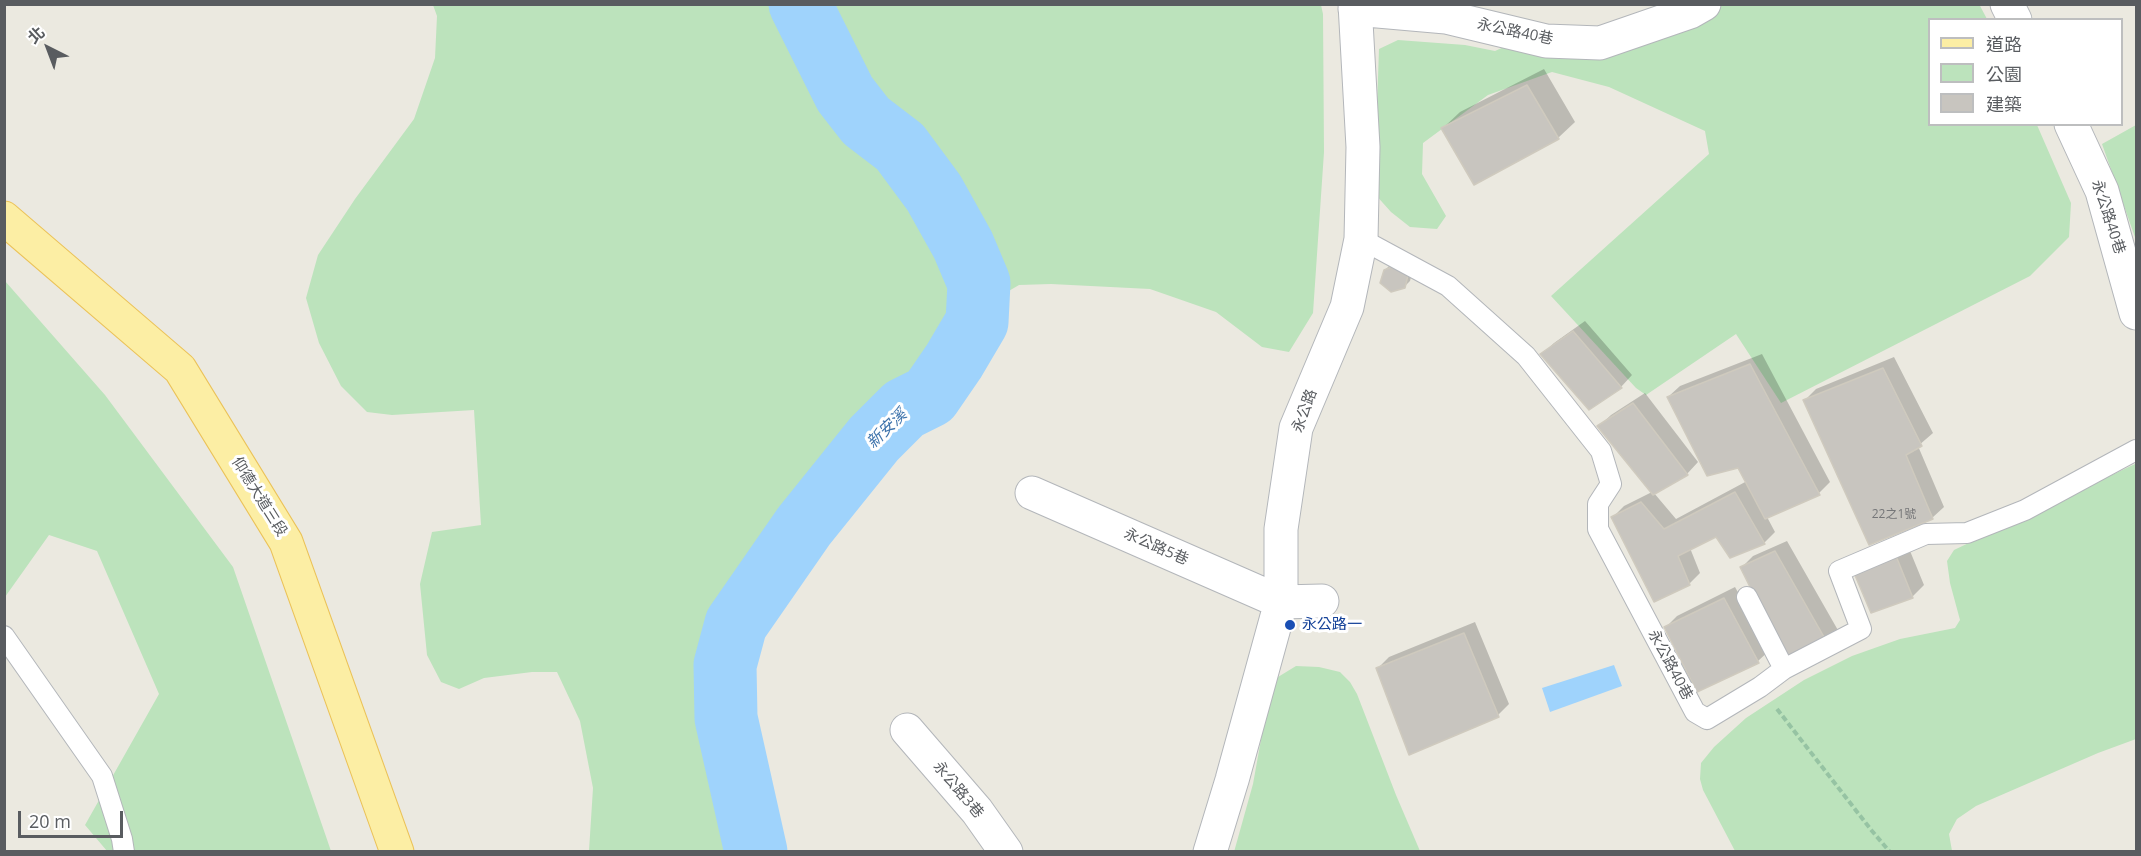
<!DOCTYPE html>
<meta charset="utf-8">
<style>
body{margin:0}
#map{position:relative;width:2141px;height:856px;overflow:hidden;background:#ebe9e0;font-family:"Open Sans","Noto Sans TC",sans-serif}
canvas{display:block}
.frame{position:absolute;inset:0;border:6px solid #595c60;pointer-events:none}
.legend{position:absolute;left:1928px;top:18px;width:195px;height:108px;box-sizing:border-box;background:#fff;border:2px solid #bdbebf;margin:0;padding:8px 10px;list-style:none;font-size:18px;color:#595c60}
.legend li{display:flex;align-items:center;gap:12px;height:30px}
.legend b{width:30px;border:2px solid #bdbebf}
.north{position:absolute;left:18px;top:18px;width:60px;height:60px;-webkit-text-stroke:4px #fff;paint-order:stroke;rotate:318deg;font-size:16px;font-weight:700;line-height:24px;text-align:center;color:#595c60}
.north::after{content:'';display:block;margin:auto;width:21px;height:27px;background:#595c60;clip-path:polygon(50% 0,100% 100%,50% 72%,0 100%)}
.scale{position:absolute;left:18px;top:811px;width:105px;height:27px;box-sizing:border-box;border:3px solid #595c60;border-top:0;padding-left:8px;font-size:18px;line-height:21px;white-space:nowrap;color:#595c60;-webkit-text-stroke:4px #fff;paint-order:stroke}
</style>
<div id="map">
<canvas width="2141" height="856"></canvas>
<div class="frame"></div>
<ul class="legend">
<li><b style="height:8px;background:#fceea4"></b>道路</li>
<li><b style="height:16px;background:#bce3bc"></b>公園</li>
<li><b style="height:16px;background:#c8c5bf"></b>建築</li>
</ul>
<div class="north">北</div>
<div class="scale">20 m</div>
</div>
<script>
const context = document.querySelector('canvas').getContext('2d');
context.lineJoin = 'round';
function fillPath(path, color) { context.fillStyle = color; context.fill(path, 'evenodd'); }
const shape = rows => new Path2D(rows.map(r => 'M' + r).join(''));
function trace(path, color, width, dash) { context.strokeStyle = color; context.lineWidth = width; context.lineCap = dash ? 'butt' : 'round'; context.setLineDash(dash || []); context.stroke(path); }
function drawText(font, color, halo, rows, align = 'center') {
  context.font = font + ' "Open Sans","Noto Sans TC",sans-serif'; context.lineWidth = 6; context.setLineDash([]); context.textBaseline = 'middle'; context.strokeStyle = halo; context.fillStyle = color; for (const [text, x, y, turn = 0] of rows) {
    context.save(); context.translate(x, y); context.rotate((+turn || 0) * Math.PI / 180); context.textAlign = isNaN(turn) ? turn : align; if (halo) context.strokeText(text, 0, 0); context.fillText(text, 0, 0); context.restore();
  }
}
fillPath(shape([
 [1979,4,1987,19,1930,20,1930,124,2037,125,2071,203,2069,237,2030,276,1781,403,1736,334,1646,395,1636,388,1551,296,1709,154,1705,131,1609,87,1552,72,1488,95,1423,143,1422,174,1446,216,1437,229,1410,227,1391,212,1374,193,1379,49,1398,40,1465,45,1495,51,1506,46,1535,46,1679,5],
 [433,5,1321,5,1323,14,1324,152,1313,313,1289,352,1262,347,1216,312,1150,289,1051,284,1019,285,949,326,919,375,861,428,790,521,731,607,706,662,715,742,739,851,589,851,593,788,580,721,557,672,532,672,484,678,459,689,441,682,427,655,420,584,432,532,481,525,474,410,392,415,367,412,341,386,319,343,306,298,318,255,355,199,414,119,435,58,437,16],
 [2136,125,2136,240,2102,144],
 [5,281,105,395,233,567,331,851,107,851,85,825,159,694,97,551,49,535,5,597],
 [2135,464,2136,464,2136,739,2098,753,1976,806,1957,819,1949,834,1952,851,1735,851,1703,790,1700,779,1701,763,1714,747,1746,718,1804,680,1852,656,1900,639,1955,628,1960,620,1950,583,1947,561,1954,550],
 [1296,666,1319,667,1340,672,1350,682,1357,694,1396,795,1420,851,1234,852,1253,784,1269,695,1278,677]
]), '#bce3bc');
fillPath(shape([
 [1614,665,1622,686,1550,712,1542,688]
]), '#9fd3fc');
fillPath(shape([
 [1544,69,1575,122,1558,138,1443,128,1460,112],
 [1391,264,1413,269,1410,281,1404,287,1385,270],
 [1585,321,1632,375,1621,387,1589,408,1542,354,1554,343],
 [1762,354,1830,482,1819,493,1767,517,1775,532,1764,543,1717,535,1690,548,1700,573,1689,584,1613,517,1624,506,1652,492,1599,426,1611,415,1645,393,1698,462,1687,474,1654,493,1676,519,1747,481,1739,466,1668,397,1680,386],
 [1894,357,1933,433,1918,446,1944,507,1932,518,1805,400,1816,389],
 [1787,541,1839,632,1789,661,1742,567,1753,556],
 [1908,546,1924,585,1912,597,1856,573],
 [1735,587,1770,650,1758,661,1697,690,1666,627,1677,616],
 [1475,622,1509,704,1498,715,1377,669,1389,657]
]), '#0003');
trace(shape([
 [756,852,726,718,725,665,736,624,804,526,874,439,904,409,930,396,954,361,977,322,979,283,963,245,934,193,900,147,866,121,845,94,800,4]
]), '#9fd3fc', 63);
const building = shape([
 [1527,85,1559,139,1474,185,1441,128,1527,85],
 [1397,265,1408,275,1405,288,1391,292,1380,283,1384,270,1397,265],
 [1573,331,1622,388,1589,410,1540,354,1573,331],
 [1750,364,1820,495,1765,519,1738,468,1707,476,1667,397,1750,364],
 [1883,368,1922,446,1906,455,1933,519,1869,545,1803,400,1883,368],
 [1633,403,1688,475,1653,495,1597,426,1633,403],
 [1735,492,1765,544,1730,558,1716,537,1678,556,1690,585,1654,602,1611,517,1641,502,1664,529,1735,492],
 [1775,551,1828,644,1788,663,1740,567,1775,551],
 [1896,556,1913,598,1871,613,1854,573,1896,556],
 [1724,598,1759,663,1697,692,1664,627,1724,598],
 [1464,633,1499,717,1409,755,1376,668,1464,633]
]);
fillPath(building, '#c8c5bf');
trace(building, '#cfcabe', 1.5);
const service = shape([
 [1361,239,1448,286,1526,356,1601,451,1611,484,1598,504,1598,529,1695,712,1707,719,1760,687,1784,669,1861,629,1839,571,1926,534,1967,533,2025,510,2136,450],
 [1747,597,1784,669],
 [4,636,102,776,122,839,124,852]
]);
const minor = shape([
 [2007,4,2015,20],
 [1355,9,1446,17,1546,41,1600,43,1690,12,1704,4],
 [2071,124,2102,191,2136,313],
 [1032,493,1281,602,1322,601],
 [907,730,977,811,1006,852],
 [1210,852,1232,780,1281,602,1281,529,1296,428,1347,307,1361,239,1363,147,1355,4]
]);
const primary = shape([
 [4,218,180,369,286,542,397,852]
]);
trace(service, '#b3b6ba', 22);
trace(minor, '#b3b6ba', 35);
trace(primary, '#ebc258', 35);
trace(shape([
 [1777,709,1872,831,1890,852]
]), '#96c3a3', 4, [6, 3]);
trace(service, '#fff', 20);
trace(minor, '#fff', 33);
trace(primary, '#fceea4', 33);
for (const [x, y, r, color] of [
 [1290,625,6,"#1a4fb4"]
]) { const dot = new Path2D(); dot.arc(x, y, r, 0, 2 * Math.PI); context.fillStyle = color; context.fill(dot); trace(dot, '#fff', 2); }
drawText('12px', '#757678', null, [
 ["22之1號",1894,515]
]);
drawText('15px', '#595c60', '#fff', [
 ["永公路40巷",1515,32,12],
 ["永公路40巷",2108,217,72],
 ["永公路",1305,411,-70],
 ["仰德大道三段",259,497,58],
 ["永公路5巷",1156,547,24],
 ["永公路40巷",1670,665,62],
 ["永公路3巷",958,790,50]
]);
drawText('15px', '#164399', '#fff', [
 ["永公路一",1302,625]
], 'left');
drawText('italic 16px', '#3f74ac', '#fff', [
 ["新安溪",887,429,-44]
]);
</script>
